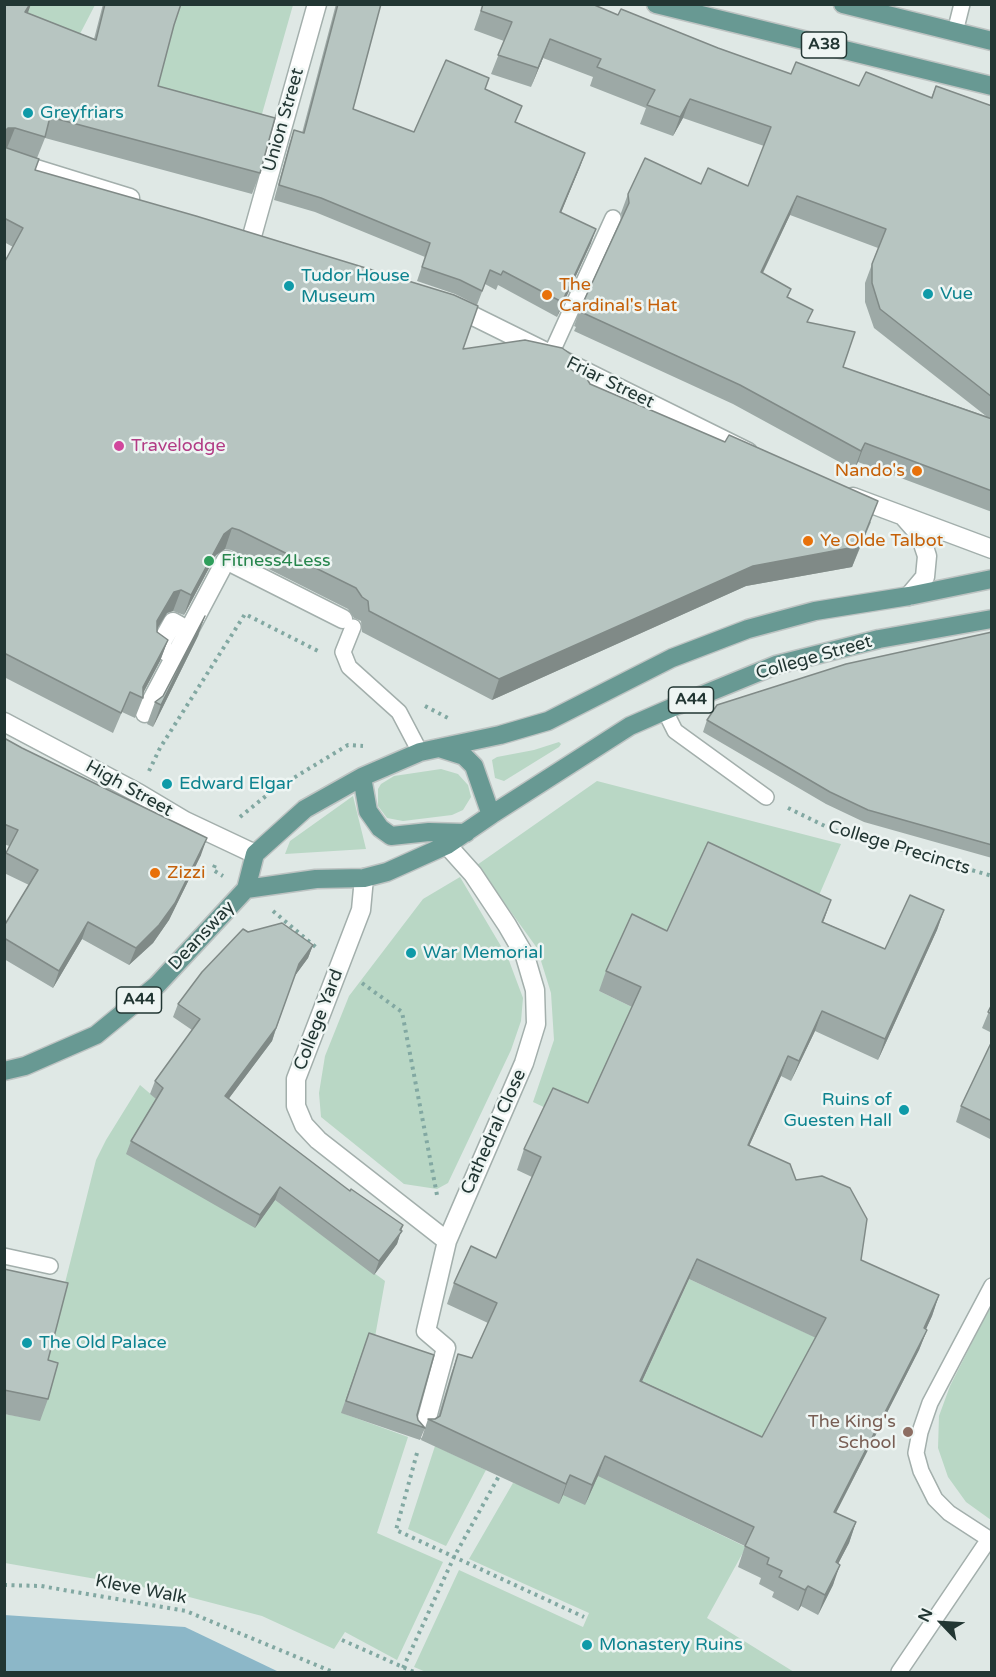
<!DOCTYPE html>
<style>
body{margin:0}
#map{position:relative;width:996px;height:1677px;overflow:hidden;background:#dfe8e5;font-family:"Varela Round",sans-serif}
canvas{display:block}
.frame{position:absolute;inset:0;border:6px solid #223633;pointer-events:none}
.north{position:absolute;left:912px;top:1593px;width:60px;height:60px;-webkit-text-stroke:4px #eef5f3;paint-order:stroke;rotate:295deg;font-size:16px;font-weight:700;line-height:24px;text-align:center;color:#223633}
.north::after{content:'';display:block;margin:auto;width:21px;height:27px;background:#223633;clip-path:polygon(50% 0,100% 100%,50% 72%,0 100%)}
</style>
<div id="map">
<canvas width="996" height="1677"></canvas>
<div class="frame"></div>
<div class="north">N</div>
</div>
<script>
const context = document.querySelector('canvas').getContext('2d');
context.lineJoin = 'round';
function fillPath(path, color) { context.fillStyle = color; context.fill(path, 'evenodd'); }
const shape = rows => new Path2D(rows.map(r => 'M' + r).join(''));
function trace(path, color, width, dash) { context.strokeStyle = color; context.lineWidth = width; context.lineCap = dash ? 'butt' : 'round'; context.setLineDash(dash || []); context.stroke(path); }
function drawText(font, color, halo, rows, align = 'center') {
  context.font = font + ' "Varela Round",sans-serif'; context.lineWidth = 5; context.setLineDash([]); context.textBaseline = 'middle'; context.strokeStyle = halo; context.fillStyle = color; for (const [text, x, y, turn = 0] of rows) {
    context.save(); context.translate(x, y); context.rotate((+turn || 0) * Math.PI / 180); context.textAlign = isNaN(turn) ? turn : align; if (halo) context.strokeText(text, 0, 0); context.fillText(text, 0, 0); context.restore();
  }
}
fillPath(shape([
 [5,5,95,5,70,53,4,55],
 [169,5,293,5,256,135,151,106],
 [559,742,561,744,559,747,504,781,495,778,492,760,497,757,534,750],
 [441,769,458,774,468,785,471,797,463,810,452,815,403,821,387,818,378,806,378,789,381,784,394,776],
 [597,781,841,844,811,914,659,952,599,991,634,1008,580,1124,533,1102,554,1040,551,993,537,948,477,865],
 [353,796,366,849,285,854,290,841],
 [460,877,508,958,523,998,521,1021,511,1050,448,1183,437,1189,404,1184,321,1117,319,1093,325,1056,349,996,423,899],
 [140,1085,275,1200,385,1281,373,1348,342,1413,408,1437,377,1533,443,1562,397,1660,345,1632,334,1649,262,1616,170,1592,5,1563,4,1414,40,1420,40,1382,96,1160,106,1140],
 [689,1279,819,1339,754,1457,633,1401],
 [991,1305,991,1520,966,1502,948,1477,938,1448,939,1416,950,1386],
 [619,1431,628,1490,746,1547,707,1618,794,1672,426,1672,414,1667,459,1570,583,1627,589,1613,469,1559,513,1483,563,1495],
 [435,1446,486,1470,446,1546,408,1529]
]), '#b9d7c5');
fillPath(shape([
 [4,1615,185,1627,279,1672,5,1672]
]), '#8cb7c8');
const lane = shape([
 [955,32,962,4],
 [551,354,613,218],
 [353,627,343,652,349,667,399,712,420,752],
 [665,711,675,731,766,797],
 [4,1256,50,1266],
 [899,1672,989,1539,949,1513,935,1499,921,1471,916,1453,920,1432,930,1403,992,1286]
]);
const street = shape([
 [4,159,130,198],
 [252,236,317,4],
 [453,306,748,452],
 [853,497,992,549],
 [905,518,920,535,927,556,925,577,909,596],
 [170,654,159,647,173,622,189,631],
 [145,713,226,560,343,619],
 [4,722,138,793,185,821,255,854],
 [364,878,361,910,296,1079,296,1106,304,1125,318,1140,447,1241],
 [424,1429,446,1348,426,1331,447,1241,524,1063,536,1024,535,990,525,956,507,925,473,874,447,845]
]);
const primary = shape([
 [656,4,992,86],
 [843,4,992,41],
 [439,748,464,756,474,766,491,815],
 [362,777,368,811,380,828,391,836,429,832,466,833],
 [246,889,316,879,364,878,387,872,447,845,491,815,630,726,678,705,776,665,879,639,992,619],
 [4,1071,25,1066,96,1035,157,985,246,889,255,854,305,809,362,777,420,752,500,735,548,721,672,658,748,629,815,611,909,596,992,579]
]);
trace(lane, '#a3afac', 18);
trace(street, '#a3afac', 21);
trace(primary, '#bdc3c2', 21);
trace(shape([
 [425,706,448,718],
 [149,771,160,748,245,614,320,652],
 [788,808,831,829,992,876],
 [240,817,272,791,348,745,363,746],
 [215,865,213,870,223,876],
 [273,911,318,949],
 [362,983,402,1012,437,1195],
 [417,1453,396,1530,584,1617],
 [4,1585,41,1586,186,1611,333,1672],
 [342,1640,414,1672],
 [403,1668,454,1557,499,1476]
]), '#82a8a2', 4, [3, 4.5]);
trace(lane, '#fff', 15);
trace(street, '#fff', 18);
trace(primary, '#689993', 18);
fillPath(shape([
 [4,4,94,39,103,4,181,4,174,25,158,86,260,173,252,194,45,138,37,158,18,152,35,170,463,349,569,366,569,368,590,384,871,522,852,567,746,586,492,700,362,632,361,621,354,618,348,609,231,550,225,549,216,555,184,615,173,611,167,613,157,629,157,632,168,640,160,661,143,693,143,698,135,718,122,712,113,733,4,677,4,263,13,247,4,242],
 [336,4,381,4,353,109,414,132,485,89,516,122,585,153,561,213,591,243,557,317,498,285,496,290,485,284,477,305,455,294,417,281,425,257,315,212,274,200,289,145,294,130,302,133],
 [483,4,618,15,718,48,791,74,931,98,936,86,992,106,992,512,858,462,854,470,733,404,574,331,576,327,574,326,581,307,622,219,621,213,628,194,701,184,748,186,764,146,683,118,673,136,640,124,646,108,590,86,593,77,543,58,531,87,491,74,504,41,474,30],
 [790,215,878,248,865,283,865,302,874,328,986,416,843,367,788,297,791,289,763,273],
 [205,616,197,638,153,727,147,724,155,702,163,696],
 [992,632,992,858,864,822,826,804,703,732,707,720],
 [4,738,201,855,169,920,153,943,129,965,82,939,53,988,4,959,4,926,29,885,4,873,4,857,9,846,4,844],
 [944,910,937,930,878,1060,815,1031,791,1081,781,1076,749,1146,796,1180,861,1260,939,1295,932,1316,926,1329,927,1330,919,1350,836,1513,856,1522,849,1543,838,1564,833,1585,818,1615,801,1606,798,1611,772,1597,774,1592,759,1584,761,1578,738,1567,745,1546,598,1476,585,1505,563,1495,559,1504,421,1440,428,1419,435,1419,438,1417,451,1374,458,1354,472,1358,488,1323,447,1304,454,1283,496,1258,532,1177,517,1170,524,1149,588,1103,632,1007,599,991,606,971,667,931,823,922,885,949],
 [689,1279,816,1338,762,1437,642,1381],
 [248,932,313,945,308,958,294,977,272,1041,229,1098,401,1231,397,1244,374,1275,275,1200,255,1228,126,1154,131,1141,156,1099,150,1094,155,1081,192,1030,173,1017,178,1004],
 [992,1004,992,1033,982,1028],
 [992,1041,992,1140,956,1122,961,1106],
 [4,1269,48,1360,48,1399,40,1421,4,1414],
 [369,1333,418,1420,425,1428,420,1440,341,1413]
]), '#9da9a6');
fillPath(shape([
 [30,4,31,4,25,21,25,12],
 [550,39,543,58,531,87,538,68],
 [690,99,683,118,673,136,680,117],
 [8,128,15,128,7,148,4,148,4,132],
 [585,153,580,167,555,227,560,212],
 [797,196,790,215,754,291,761,272],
 [596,229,591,243,557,317,562,302],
 [865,443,858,462,854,470,861,451],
 [878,501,852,567,746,586,492,700,499,679],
 [232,528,225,549,216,555,184,615,191,595,224,534],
 [181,590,173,611,167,613,149,642,157,621,174,592],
 [205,616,197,638,153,727,161,705],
 [168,640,160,661,141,697,143,687],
 [207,838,201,855,169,920,153,943,129,965,136,948],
 [831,900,824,920,814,942,822,922],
 [944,910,937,930,878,1060,885,1039],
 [88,922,82,939,53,988,59,971],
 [313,945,308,958,294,977,299,964],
 [822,1011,815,1031,791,1081,799,1061],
 [276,1028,272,1041,221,1109,225,1096],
 [788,1056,781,1076,740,1166,748,1145],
 [280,1187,275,1200,255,1228,260,1215],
 [403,1225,397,1244,374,1275,379,1261],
 [697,1259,689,1279,633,1401,640,1381],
 [939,1295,932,1316,917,1349,924,1328],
 [927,1330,919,1350,826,1532,834,1512],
 [605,1456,598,1476,585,1505,592,1485],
 [570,1475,563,1495,559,1504,566,1484],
 [856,1522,849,1543,828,1583,836,1562],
 [840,1565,833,1585,818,1615,825,1595],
 [808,1586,801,1606,798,1611,805,1590]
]), '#808a87');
const building = shape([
 [4,4,30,4,25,12,96,40,105,4,181,4,174,25,158,86,275,118,260,173,50,117,45,137,15,128,8,128,4,132,4,4],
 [338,4,381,4,353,109,414,132,446,60,489,78,485,89,522,106,515,122,585,153,560,212,596,229,562,302,503,271,501,275,490,270,482,291,460,280,422,267,430,243,321,198,279,185,294,130,304,133,338,4],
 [483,4,592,4,618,15,621,9,718,48,791,74,796,62,859,86,866,72,932,98,936,86,992,106,992,397,880,309,872,283,872,264,886,229,797,196,761,272,791,289,787,297,813,310,807,322,855,332,843,367,992,419,992,491,865,443,861,451,740,385,581,312,583,308,581,307,629,203,628,194,645,158,701,184,708,168,748,186,771,127,690,99,680,117,647,105,655,90,597,67,601,59,550,39,538,68,498,55,512,22,481,11,483,4],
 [4,147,39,159,35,170,196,216,454,295,478,306,463,349,525,340,562,348,572,355,568,362,569,368,576,373,583,372,590,384,725,442,729,435,878,501,860,546,753,566,499,679,369,611,368,601,362,597,356,588,239,530,232,528,224,534,191,595,181,590,174,592,157,621,157,632,168,640,143,687,143,698,130,692,121,713,4,653,4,263,23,228,4,218,4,147],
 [205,616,161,705,155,702,163,696,205,616],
 [992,632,992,845,868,810,830,792,707,720,717,705,846,664,992,632],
 [4,738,22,748,207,838,175,903,159,925,136,948,88,922,59,971,4,938,4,926,38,870,6,853,18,830,4,824,4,738],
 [708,842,831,900,822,922,885,949,910,895,944,910,885,1039,822,1011,799,1061,788,1056,748,1145,790,1164,796,1180,822,1176,850,1188,867,1219,861,1260,939,1295,924,1328,927,1330,834,1512,856,1522,836,1562,840,1565,825,1595,808,1586,805,1590,779,1577,782,1571,767,1564,769,1558,745,1546,754,1527,605,1456,592,1485,570,1475,566,1484,428,1419,435,1419,440,1416,458,1354,472,1358,497,1303,454,1283,471,1246,496,1258,541,1157,524,1149,553,1088,588,1103,641,987,606,971,632,914,667,931,708,842],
 [697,1259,826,1318,762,1437,640,1381,697,1259],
 [282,923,313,945,299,964,276,1028,225,1096,350,1191,351,1189,403,1225,400,1230,402,1231,379,1261,280,1187,260,1215,131,1141,163,1088,155,1081,200,1019,178,1004,202,972,243,929,248,932,282,923],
 [992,1004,992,1014,988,1012,992,1004],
 [992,1041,992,1121,961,1106,992,1041],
 [4,1269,68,1283,48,1360,58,1363,48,1399,4,1390,4,1269],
 [369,1333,434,1355,417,1415,418,1420,425,1428,346,1401,369,1333]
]);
fillPath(building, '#b7c5c1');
trace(building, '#808a87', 1.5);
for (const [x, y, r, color] of [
 [28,113,6,"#0f9aa8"],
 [289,286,6,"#0f9aa8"],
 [928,294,6,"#0f9aa8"],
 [547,295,6,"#e8710a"],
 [119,446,6,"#d1479c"],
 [917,471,6,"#e8710a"],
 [808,541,6,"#e8710a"],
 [209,561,6,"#2e9e5b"],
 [167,784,6,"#0f9aa8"],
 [155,873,6,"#e8710a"],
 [411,953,6,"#0f9aa8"],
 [904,1110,6,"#0f9aa8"],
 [27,1343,6,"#0f9aa8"],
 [908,1432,6,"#8d6e63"],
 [587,1645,6,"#0f9aa8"]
]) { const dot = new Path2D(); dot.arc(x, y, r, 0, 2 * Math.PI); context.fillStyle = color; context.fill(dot); trace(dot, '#eef5f3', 2); }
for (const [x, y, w] of [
 [824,45,45],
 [691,700,45],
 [139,1000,45]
]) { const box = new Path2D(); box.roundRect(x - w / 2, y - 13, w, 26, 4.5); context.fillStyle = '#eef5f3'; context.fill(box); trace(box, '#223633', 1.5); }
drawText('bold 16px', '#223633', null, [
 ["A38",824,45],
 ["A44",691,700],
 ["A44",139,1000]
]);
drawText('18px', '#0d838f', '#eef5f3', [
 ["Greyfriars",40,113],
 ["Tudor House",301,276],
 ["Museum",301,297],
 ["Vue",940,294],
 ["Edward Elgar",179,784],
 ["War Memorial",423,953],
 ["Ruins of",892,1100,"right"],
 ["Guesten Hall",892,1121,"right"],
 ["The Old Palace",39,1343],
 ["Monastery Ruins",599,1645]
], 'left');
drawText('18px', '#223633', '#eef5f3', [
 ["Union Street",284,120,-74],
 ["Friar Street",610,383,26],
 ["College Street",814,658,-16],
 ["High Street",129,789,29],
 ["College Precincts",899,848,17],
 ["Deansway",202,936,-47],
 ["College Yard",319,1020,-69],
 ["Cathedral Close",494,1132,-66],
 ["Kleve Walk",141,1590,11]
]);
drawText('18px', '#c56008', '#eef5f3', [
 ["The",559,285],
 ["Cardinal's Hat",559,306],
 ["Nando's",905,471,"right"],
 ["Ye Olde Talbot",820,541],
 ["Zizzi",167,873]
], 'left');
drawText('18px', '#b23c85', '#eef5f3', [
 ["Travelodge",131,446]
], 'left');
drawText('18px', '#27864d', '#eef5f3', [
 ["Fitness4Less",221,561]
], 'left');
drawText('18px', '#785e54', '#eef5f3', [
 ["The King's",896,1422],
 ["School",896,1443]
], 'right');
</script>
